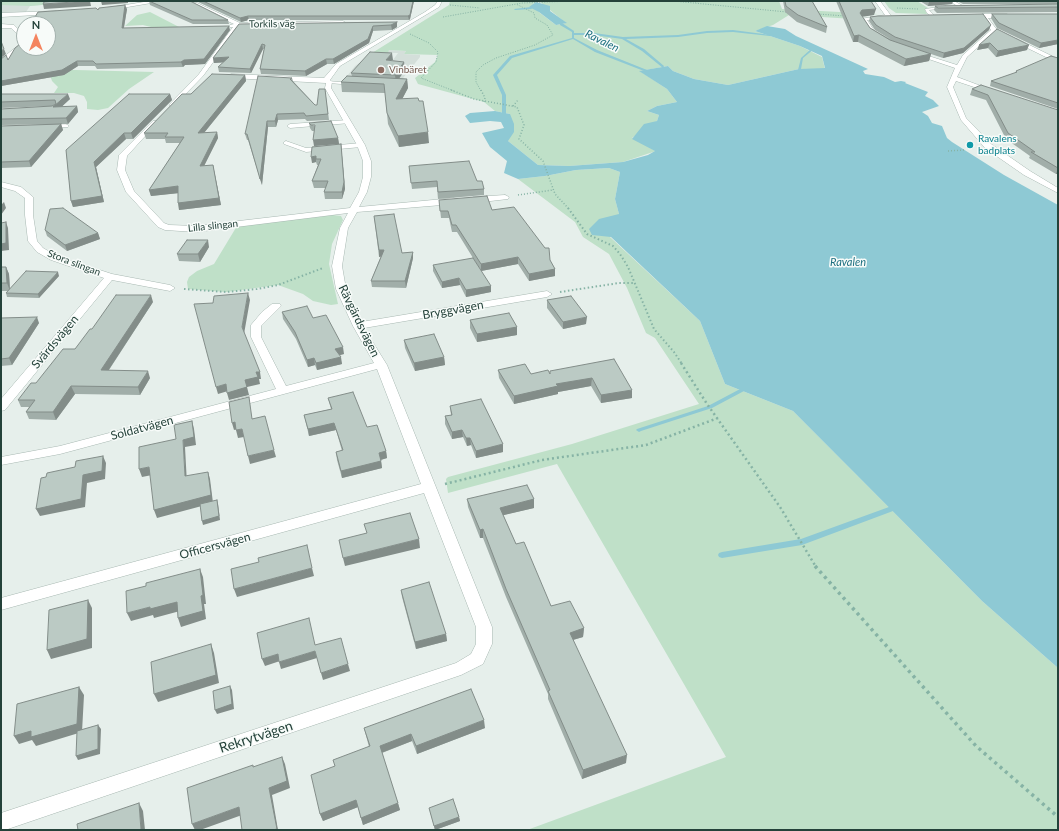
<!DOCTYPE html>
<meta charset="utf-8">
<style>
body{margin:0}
#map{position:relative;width:1059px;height:831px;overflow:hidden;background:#e6efeb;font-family:Lato,sans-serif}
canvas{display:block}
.frame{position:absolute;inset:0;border:2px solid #24423a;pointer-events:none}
.north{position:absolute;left:16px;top:16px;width:40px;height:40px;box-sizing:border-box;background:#f7fbf9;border:1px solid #a3b1ad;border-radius:50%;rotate:0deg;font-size:11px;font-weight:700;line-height:16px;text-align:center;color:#24423a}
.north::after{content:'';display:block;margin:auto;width:14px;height:18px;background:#f4845f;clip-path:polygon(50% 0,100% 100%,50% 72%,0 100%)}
</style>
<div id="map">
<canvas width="1059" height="831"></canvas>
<div class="frame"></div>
<div class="north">N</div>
</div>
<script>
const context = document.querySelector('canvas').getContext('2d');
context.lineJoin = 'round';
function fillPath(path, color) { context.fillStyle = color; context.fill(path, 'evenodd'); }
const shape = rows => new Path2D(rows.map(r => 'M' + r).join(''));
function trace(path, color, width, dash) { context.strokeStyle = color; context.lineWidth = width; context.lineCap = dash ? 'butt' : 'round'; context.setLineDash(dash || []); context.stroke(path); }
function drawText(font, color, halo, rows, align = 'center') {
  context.font = font + ' Lato,sans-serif'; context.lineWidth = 3; context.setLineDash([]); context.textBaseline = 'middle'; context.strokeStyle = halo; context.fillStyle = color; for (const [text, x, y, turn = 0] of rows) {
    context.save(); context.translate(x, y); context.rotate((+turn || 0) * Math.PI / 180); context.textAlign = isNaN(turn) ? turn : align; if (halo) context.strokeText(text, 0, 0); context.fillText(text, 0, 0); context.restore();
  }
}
fillPath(shape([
 [1,1,53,1,53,4,30,6,26,12,1,14],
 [389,50,406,51,404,54,420,55,420,57,399,83,344,80,355,66,364,59,393,60,398,53,387,53]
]), '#d4dfda');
fillPath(shape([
 [1,1,53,1,53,4,30,6,1,5],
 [450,1,779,1,782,9,878,14,861,16,854,19,789,15,773,25,755,31,800,46,822,57,825,69,799,69,728,85,694,79,673,71,668,66,640,71,667,89,677,102,657,106,647,111,659,115,657,121,632,138,656,151,623,162,569,166,538,165,508,141,510,114,495,111,484,102,418,84,415,78,435,62,438,55,404,54,406,51,389,50,388,53,398,53,372,53,449,5],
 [536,2,540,2,566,23,556,25,540,13,533,4],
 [884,1,917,1,928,8,925,10,927,14,896,13,889,8],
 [150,12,181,28,155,28,143,25,125,26,137,15],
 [1,66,37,69,154,72,129,89,108,108,98,110,87,109,87,102,84,96,74,93,54,93,58,87,52,81,50,75],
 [609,168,620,172,615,199,619,214,610,237,700,321,725,384,793,411,982,601,1058,668,1058,830,527,830,726,757,557,464,448,493,446,479,448,477,572,444,699,404,655,338,646,333,627,288,609,254,583,237,575,222,518,179,545,176,576,170],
 [333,215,341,216,343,220,332,244,329,264,338,304,331,305,313,301,303,294,278,285,226,292,188,289,187,282,189,277,197,271,214,264,237,226]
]), '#bfe0c8');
fillPath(shape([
 [536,2,550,6,550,11,567,23,556,25,539,12,529,7],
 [767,26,785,29,796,36,868,69,863,71,865,74,884,77,895,82,901,81,906,82,905,83,928,92,925,96,933,100,939,106,922,112,928,116,932,123,942,126,947,138,952,142,1004,175,1058,205,1058,668,982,601,793,411,725,384,700,321,611,237,592,235,589,229,599,219,619,214,615,199,620,172,609,168,576,170,545,176,518,179,504,173,507,161,490,147,482,133,504,128,501,122,490,121,470,123,465,116,470,113,495,111,510,114,514,124,514,132,508,141,538,165,569,166,623,162,648,155,655,151,632,139,644,124,657,121,659,115,647,111,657,106,677,102,667,89,639,71,668,66,673,71,694,79,728,85,799,69,825,68,822,56,800,46,755,31]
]), '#8ec9d4');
fillPath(shape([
 [531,7,532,9,515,10,514,9,531,7],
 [560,23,562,23,574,31,574,33,594,33,623,37,678,35,707,31,733,30,771,35,770,36,733,32,707,33,678,37,626,39,644,49,664,66,663,68,642,51,622,39,594,35,574,35,574,38,597,50,647,70,644,71,595,52,573,39,512,58,497,75,506,95,506,118,508,121,505,122,502,118,502,95,493,75,510,56,572,38,572,32,560,25,560,23],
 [808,46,810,46,814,49,803,58,801,69,798,70,801,58,811,49,808,48,808,46],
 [742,388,745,390,744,391,712,408,641,431,639,432,636,430,637,429,708,406,742,388],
 [889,507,893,507,894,509,893,511,802,545,722,558,719,557,718,555,719,553,722,552,801,539,889,507]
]), '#8ec9d4');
const lane = shape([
 [949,1,954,1,963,6,973,7,961,8,949,1],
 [946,6,947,8,929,10,936,17,934,18,927,13,925,9,946,6],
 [327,81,353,83,355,84,353,85,329,83,327,82,327,81],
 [348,120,350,121,350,123,290,128,287,126,290,124,348,120],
 [66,124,69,126,68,127,50,128,47,126,50,124,66,124],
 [286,141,306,148,361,143,364,145,361,147,306,152,284,144,284,142,286,141]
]);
const street = shape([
 [150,1,163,1,110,10,107,8,150,1],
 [438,1,442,1,439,7,340,66,330,80,332,82,331,88,365,145,371,161,371,177,367,192,359,207,454,198,458,201,454,204,357,212,348,228,342,266,346,289,361,322,547,291,552,294,547,297,364,328,387,365,492,627,492,644,483,664,461,675,5,830,1,830,1,813,456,663,471,654,476,644,476,627,424,493,1,610,1,598,421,484,377,369,60,454,1,465,1,457,60,446,276,389,251,337,251,325,262,312,272,304,280,304,281,306,261,326,261,337,286,386,374,363,353,326,336,289,332,266,340,228,348,213,196,232,165,230,158,227,126,192,117,170,119,155,153,121,157,121,157,123,127,156,125,170,134,191,164,223,169,225,196,226,350,208,359,192,363,177,363,161,357,145,325,88,326,83,231,78,228,76,231,74,324,78,336,64,425,12,435,5,438,1],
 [875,1,880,1,892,17,889,19,867,20,875,32,872,34,870,33,860,19,885,15,875,1],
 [193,3,197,3,240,23,343,21,346,23,343,25,239,27,203,76,174,106,172,107,169,105,170,104,199,74,233,27,230,27,230,25,234,24,193,5,193,3],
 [56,11,56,13,54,14,1,17,1,13,56,11],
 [984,14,1007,14,1010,16,1007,18,988,18,997,30,967,57,957,77,997,92,992,93,956,81,953,87,966,118,991,144,1030,171,1058,188,1058,193,1024,175,985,148,961,120,947,87,955,68,911,53,916,52,957,65,963,55,991,30,983,18,969,19,966,17,984,14],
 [1,24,14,25,24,35,24,40,11,28,1,28,1,24],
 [1013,39,1017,39,1058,59,1058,63,1013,41,1013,39],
 [24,41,24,46,1,64,1,59,24,41],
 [1,182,21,187,33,197,33,215,37,241,43,248,57,256,112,274,170,285,175,288,170,291,112,280,5,410,1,411,1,399,104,278,51,260,37,252,28,241,25,215,25,198,15,191,1,187,1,182],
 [505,195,509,197,508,199,473,203,469,200,473,197,505,195]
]);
trace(lane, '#a8b8b2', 1);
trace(street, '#a8b8b2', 1);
trace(shape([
 [673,1,787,12],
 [695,2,706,1],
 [450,5,480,8],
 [897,8,918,9],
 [818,14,845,16],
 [443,17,522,3,573,1],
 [410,34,429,43,438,52,436,62,421,78,454,91],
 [481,91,476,82,476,72,483,65,496,58,535,45,553,35,547,25,535,18,534,13,516,4]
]), '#86b3a5', 1, [1, 1.5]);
trace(shape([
 [451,90,474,99,517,107,524,125,519,139,543,161,555,194,569,209],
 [481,90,485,98,484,102],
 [513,106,518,100],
 [948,151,964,150],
 [518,195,553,190]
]), '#86b3a5', 1.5, [1, 2]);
trace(shape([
 [568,208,587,234,613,246,620,254,628,267,654,329,674,352,682,364],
 [184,289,226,292,257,289,278,285,323,268],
 [560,292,619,283,634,283]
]), '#86b3a5', 2, [1.5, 2.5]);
trace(shape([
 [681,363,707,404,780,507,816,567],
 [445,484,542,460,646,445,718,418]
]), '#86b3a5', 2.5, [2, 3]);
trace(shape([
 [815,566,976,746,1058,817]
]), '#86b3a5', 3.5, [3, 4]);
fillPath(lane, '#fff');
fillPath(street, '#fff');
fillPath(shape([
 [149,1,228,20,229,24,193,24,150,5],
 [196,1,414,1,410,19,409,20,249,20,241,22],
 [783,1,812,1,827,27,826,33,797,22,785,12],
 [836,1,871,1,874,15,862,16,870,28,892,40,875,30,869,21,870,17,989,30,963,53,943,58,931,54,929,61,904,66,858,42,853,42],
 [920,1,953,1,952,4,928,6],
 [957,1,1058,1,1058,4,963,4],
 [1058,4,1058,12,937,13,934,10,935,6],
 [127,9,124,28,230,30,205,64,185,65,183,67,97,69,95,66,78,66,64,75,1,86,1,59,8,60,98,10],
 [992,14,1058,14,1058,44,1039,48,997,28,991,18],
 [397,22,397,27,392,30,373,31,369,43,334,64,327,64,306,76,261,74,260,69,264,49,263,49,251,73,219,72,218,67,224,62,214,63,213,58,239,24],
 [997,29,1027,50,996,57,988,48,977,50],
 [1058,58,1058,109,990,86,991,81,1015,73,1016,71],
 [393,61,405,70,399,78,407,79,408,88,402,99,429,143,399,147,388,124,385,93,342,92,341,82,352,76,351,73],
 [245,75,246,81,204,133,217,132,218,138,204,166,213,165,221,205,179,210,178,193,151,196,149,190,180,143,166,143,165,139,146,139,144,133,191,94],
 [292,78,293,81,315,105,317,105,325,89,329,120,307,121,305,119,278,120,276,127,268,127,262,185,248,140,247,140,245,134],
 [972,89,1058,110,1058,174,1056,174,1029,158,1030,156,1006,139,986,100,970,95],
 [1,94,70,99,61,107,77,106,78,112,68,124,1,125,1,109,50,106,1,108],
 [170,94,172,100,133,139,126,139,96,167,104,202,73,207,71,201,66,150],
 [309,123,338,138,339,144,314,146,314,131,312,131,310,128],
 [61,124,63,130,31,167,1,168,1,126],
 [341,144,345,189,342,199,325,199,324,192,326,188,314,188,312,181,318,165,317,165,316,162,312,163,312,147],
 [409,166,477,181,484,189,484,195,438,199,437,187,412,189],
 [439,200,492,210,550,260,555,269,555,276,529,281,518,264,481,271,457,232,452,232,449,218,441,218],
 [374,216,402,253,413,252,413,258,406,288,372,287,371,281,381,256,379,257],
 [45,230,98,233,100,239,67,251,47,236],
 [209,247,200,262,179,261,177,254],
 [433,265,491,286,491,292,466,297,460,285,442,288,433,271],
 [1,267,6,267,9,274,10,289,59,276,39,298,7,297,6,293,8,291,1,291],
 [547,300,586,324,563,329,547,308],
 [153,302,109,370,150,378,140,395,75,394,56,420,29,419,26,412,29,407,21,407,18,400,36,383,75,349,92,329],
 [282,312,313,318,344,354,339,355,342,364,317,370,315,365,308,367,296,339,283,319],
 [1,318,39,323,12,365,1,366],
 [470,320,517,327,517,335,477,342,470,328],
 [404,340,444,357,445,365,415,371,405,348],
 [614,359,632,398,601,403,591,386,558,392,558,394,514,404,499,378,498,370,531,374,550,373],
 [328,398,367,427,386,451,387,458,381,460,382,468,342,478,337,460,336,452,342,451,336,430,309,436,304,415,331,409],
 [450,406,503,452,476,458,471,445,467,446,463,437,452,439,445,424,445,416,451,415],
 [467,499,534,499,534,508,503,515,516,544,551,606,584,628,583,637,573,640,626,763,582,779,548,699,548,694,506,597,483,538,480,538,468,507],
 [401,590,446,634,447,641,416,649,402,597],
 [364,728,485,728,417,754,412,741,382,753,400,810,363,825,358,807,323,821,320,814,335,766,369,747],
 [429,808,459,817,460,821,435,830]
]), '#a1aea9');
fillPath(shape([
 [90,1,91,6,44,9,43,4],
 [101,1,128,1,128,3,102,5],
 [413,1,414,1,410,19,409,20,408,16],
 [941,1,953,1,952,4,928,6,929,2],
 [125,5,127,9,123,32,122,28],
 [876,9,874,15,861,17,860,13,862,10],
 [248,16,249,20,241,22,240,18],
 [397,22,397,27,392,30,391,25],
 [991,25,989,30,963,53,943,58,944,53],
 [229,26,230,30,205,64,185,65,183,67,181,62],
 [373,26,373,31,369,43,334,64,333,59],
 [859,35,858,42,853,42,854,36],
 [1058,40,1058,44,1039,48,1041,43],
 [990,43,988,48,977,50,979,45],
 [262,44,263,49,251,73,250,69],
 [1029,45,1027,50,996,57,998,51],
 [4,49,6,54,1,58,1,51],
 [392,53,393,60,386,60],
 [931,54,929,61,904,66,906,59],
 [229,57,230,62,214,63,213,58],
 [326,59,327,64,306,76,305,71],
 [77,61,78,66,64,75,1,86,1,81],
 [404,62,405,70,396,83,395,75],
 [245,75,246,81,199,139,198,133],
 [407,79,408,88,397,109,396,99],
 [68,94,70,99,55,113,53,107],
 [170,94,172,100,133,139,131,133],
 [77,106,78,112,68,124,66,118],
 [277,114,278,120,276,127,275,121],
 [267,121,268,127,262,185,260,179],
 [61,124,63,130,31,167,29,161],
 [217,132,218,138,201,172,200,166],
 [428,132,429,143,399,147,398,136],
 [124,133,126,139,96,167,104,202,73,207,71,201,94,162],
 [338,138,339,144,314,146,313,140],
 [341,144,345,189,342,199,342,192],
 [316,156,316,162,312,163,311,157],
 [213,165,221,205,179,210,178,203],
 [1058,168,1058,174,1056,174],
 [178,186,180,193,151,196,149,190],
 [4,202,6,208,1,215,1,205],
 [6,222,8,228,9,250,1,251,1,244],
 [98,233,100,239,67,251,65,245],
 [208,240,209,247,200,262,198,254],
 [379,250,384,250,385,256,379,257],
 [413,252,413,258,406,288,405,281],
 [518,257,518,264,481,271,481,264],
 [6,267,9,274,10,291,7,283],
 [555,269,555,276,529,281,529,274],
 [58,272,59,276,39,298,38,294],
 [459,278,460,285,442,288,442,282],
 [491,286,491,292,466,297,466,290],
 [248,293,250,300,244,334,242,327],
 [151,295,153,302,104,377,101,370],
 [37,317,39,323,12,365,9,358],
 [587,317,586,324,563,329,563,322],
 [517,327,517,335,477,342,477,334],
 [343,347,344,354,336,356,335,349],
 [341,357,342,364,317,370,316,363],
 [444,357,445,365,415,371,414,363],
 [314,358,315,365,308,367,307,360],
 [148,371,150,378,140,395,138,387],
 [256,372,260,372,261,379,259,379,260,384,247,387,249,395,229,400,227,393],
 [592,378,591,386,558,392,558,394,514,404,514,396,556,384],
 [226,384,228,391,218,394,216,387],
 [71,386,75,394,56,420,53,412],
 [632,390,632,398,601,403,601,395],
 [192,421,194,429,196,445,185,447,187,484,185,476,183,440],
 [235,422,237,429,234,430,232,423],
 [334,423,336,430,309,436,308,429],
 [242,429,244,437,238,438,236,430],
 [462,430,463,437,452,439,452,432],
 [466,438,470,438,471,445,467,446],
 [503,444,503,452,476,458,476,451],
 [274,450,276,457,250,464,248,456],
 [386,451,387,458,380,460,379,453],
 [103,456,106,463,105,479,87,483,85,507,40,516,36,509,83,475],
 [381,461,382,468,342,478,341,471],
 [149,467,152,475,142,477,139,469],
 [208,472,210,479,213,503,157,518,154,510],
 [534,499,534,508,500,516,500,508],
 [217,500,218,504,220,520,203,525,202,521],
 [483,529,483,538,480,538,480,530],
 [419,539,420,548,345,566,343,558],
 [312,568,314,576,237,597,234,589],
 [200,569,203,577,206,604,204,604,206,619,181,627,178,618,201,596],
 [88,600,92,608,92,648,51,659,47,650],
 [177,602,180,611,154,618,153,615,131,621,127,613,150,607],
 [584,628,583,637,569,641,570,633],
 [446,634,447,641,416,649,415,642],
 [211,644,214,653,219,683,158,702,154,694],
 [315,651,317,658,281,669,279,662],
 [278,654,280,661,265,666,262,659],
 [348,664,350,671,323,680,321,673],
 [230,686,232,690,234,709,217,714,215,710],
 [79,687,84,695,82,732,36,746,32,740,19,744,14,736],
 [484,720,485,728,417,754,416,746],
 [98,725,101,729,100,754,78,760,76,756],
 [411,734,412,741,381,753,380,746],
 [627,755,626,763,582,779,583,770],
 [282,757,285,764,290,788,272,795,278,830,273,830,269,788],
 [356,800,358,807,323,821,320,814],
 [139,803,143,811,145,830,141,830],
 [398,803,400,810,363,825,361,818],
 [239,807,242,815,200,830,195,830,192,824],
 [459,817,460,821,435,830,434,826]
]), '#838d89');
const building = shape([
 [56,1,90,1,43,4,44,2,56,1],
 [149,1,190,1,228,20,192,20,149,1],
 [203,1,413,1,410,15,408,16,248,16,240,18,203,1],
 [785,1,812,1,827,27,798,15,786,6,785,1],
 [839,1,871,1,876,9,862,10,860,13,870,28,890,40,931,54,906,59,859,35,854,36,839,1],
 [928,1,941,1,929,2,928,1],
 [1058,4,1058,7,938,8,935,6,1058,4],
 [125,5,122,28,229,26,204,59,184,60,181,62,96,64,93,61,77,61,62,70,1,81,1,59,6,55,8,60,15,48,23,42,24,35,24,48,48,48,48,24,31,24,38,12,96,8,98,10,99,8,125,5],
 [983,14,991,25,964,48,944,53,895,37,876,25,870,17,878,16,983,14],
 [992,14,1058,14,1058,40,1041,43,999,23,992,14],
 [397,22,391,25,373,26,368,39,333,59,326,59,305,71,260,69,265,45,262,44,250,69,218,67,229,57,213,58,239,24,397,22],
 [997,29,1029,45,998,51,990,43,979,45,997,29],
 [1,41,4,49,1,51,1,41],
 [370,52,392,53,386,60,404,62,395,75,351,73,370,52],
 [1051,56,1058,58,1058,103,991,81,1017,72,1016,71,1051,56],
 [212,74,245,75,198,133,217,132,200,166,213,165,219,198,178,203,178,186,149,190,184,137,165,137,168,133,144,133,182,94,191,94,212,74],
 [258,76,292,78,290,79,315,105,317,105,319,89,325,89,328,114,306,116,304,113,277,114,275,121,267,121,260,179,247,134,245,134,258,76],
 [347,76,407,79,396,99,418,98,419,101,423,101,428,132,398,136,387,113,384,84,341,82,347,76],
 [981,85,1058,110,1058,168,1031,152,1035,152,1008,133,988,95,972,89,981,85],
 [1,94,68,94,53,107,77,106,66,118,1,119,1,109,52,106,56,104,55,100,1,102,1,94],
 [129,94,170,94,131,133,124,133,94,162,102,196,71,201,66,150,129,94],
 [331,121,338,138,313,140,315,125,311,125,309,123,331,121],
 [61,124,29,161,1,162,1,126,61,124],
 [341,144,344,182,342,192,324,192,328,181,312,181,321,159,316,159,316,156,311,157,312,147,341,144],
 [469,161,477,181,482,181,484,189,438,192,437,181,411,183,409,166,469,161],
 [487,196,492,210,514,207,545,248,549,248,550,260,555,269,529,274,518,257,481,264,456,225,452,225,448,211,440,211,439,200,487,196],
 [63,208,98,233,65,245,45,230,50,209,63,208],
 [394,214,402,253,413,252,405,281,371,281,384,250,379,250,374,216,394,214],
 [6,222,6,243,1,244,1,223,6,222],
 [187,240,208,240,198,254,177,254,187,240],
 [473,258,491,286,466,290,459,278,442,282,433,265,473,258],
 [1,267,6,267,7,283,1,283,1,267],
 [26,271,58,272,38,294,6,293,26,271],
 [248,293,242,327,260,372,256,372,258,377,245,380,247,387,227,393,226,384,216,387,194,304,213,303,214,296,248,293],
 [116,295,151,295,101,370,148,371,138,387,71,386,53,412,26,412,35,400,18,400,31,383,36,383,63,349,75,349,90,329,92,329,116,295],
 [571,296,587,317,563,322,547,300,571,296],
 [307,306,313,318,326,315,343,347,335,349,341,357,316,363,314,358,307,360,295,332,282,312,307,306],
 [509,313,517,327,477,334,470,320,509,313],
 [37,317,9,358,1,359,1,318,37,317],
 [434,334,444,357,414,363,404,340,434,334],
 [614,359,632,390,601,395,592,378,556,384,558,386,514,396,498,370,525,364,531,374,548,370,550,374,550,371,614,359],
 [353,392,367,427,377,425,386,451,379,453,381,461,341,471,336,452,343,450,334,423,308,429,304,415,332,409,328,398,353,392],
 [249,397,252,419,265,416,274,450,248,456,242,429,236,430,235,422,232,423,229,402,249,397],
 [481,399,503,444,476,451,470,438,466,438,462,430,452,432,445,416,452,415,450,406,481,399],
 [192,421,194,437,183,440,185,476,208,472,211,495,154,510,149,467,139,469,139,447,176,439,174,425,192,421],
 [103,456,102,471,83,475,81,499,36,509,41,478,46,477,47,473,75,467,76,461,103,456],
 [527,485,534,499,500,508,516,544,524,542,551,606,570,601,584,628,570,633,627,755,583,770,548,691,550,690,506,589,483,529,480,530,467,499,527,485],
 [217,500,219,516,202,521,200,504,217,500],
 [410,513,419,539,343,558,339,540,367,533,364,524,410,513],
 [307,545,312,568,234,589,231,569,259,562,258,558,307,545],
 [200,569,203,595,201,596,203,611,178,618,177,602,150,609,150,607,127,613,126,591,146,586,146,583,200,569],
 [429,582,446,634,415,642,401,590,429,582],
 [88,600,87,639,47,650,49,610,88,600],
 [309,618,315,645,341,638,348,664,321,673,315,651,279,662,278,654,262,659,257,633,309,618],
 [211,644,216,675,154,694,151,662,211,644],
 [230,686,232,704,215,710,213,691,230,686],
 [79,687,77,724,31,737,31,731,14,736,17,704,79,687],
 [471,689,484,720,416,746,411,734,380,746,398,803,361,818,356,800,320,814,311,775,335,766,333,760,370,746,364,728,471,689],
 [98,725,98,749,76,756,77,731,98,725],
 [282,757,287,781,269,788,277,829,273,830,242,830,239,807,192,824,187,788,253,765,253,767,282,757],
 [453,799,459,817,434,826,429,808,453,799],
 [139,803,141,830,78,830,77,824,139,803]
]);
fillPath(building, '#bbcac4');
trace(building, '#838d89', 1);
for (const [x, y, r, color] of [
 [381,70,4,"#8d6e63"],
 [970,145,4,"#0f9aa8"]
]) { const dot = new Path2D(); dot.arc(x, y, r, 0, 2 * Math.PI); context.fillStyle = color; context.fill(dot); trace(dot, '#f7fbf9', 1.5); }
drawText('10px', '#24423a', '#f7fbf9', [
 ["Torkils väg",272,24,-1],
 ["Lilla slingan",213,226,-6],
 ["Stora slingan",74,263,21]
]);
drawText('10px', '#785e54', '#f7fbf9', [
 ["Vinbäret",389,70]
], 'left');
drawText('10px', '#0d838f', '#f7fbf9', [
 ["Ravalens",978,139],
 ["badplats",978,151]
], 'left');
drawText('italic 11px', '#1c6f80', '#f7fbf9', [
 ["Ravalen",602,41,26],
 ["Ravalen",848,262]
]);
drawText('12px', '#24423a', '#f7fbf9', [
 ["Bryggvägen",453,310,-10],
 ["Rävgärdsvägen",359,321,64],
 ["Svärdsvägen",55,342,-50],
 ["Soldatvägen",142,428,-15],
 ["Officersvägen",215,546,-15]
]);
drawText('14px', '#24423a', '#f7fbf9', [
 ["Rekrytvägen",256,737,-18]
]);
</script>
